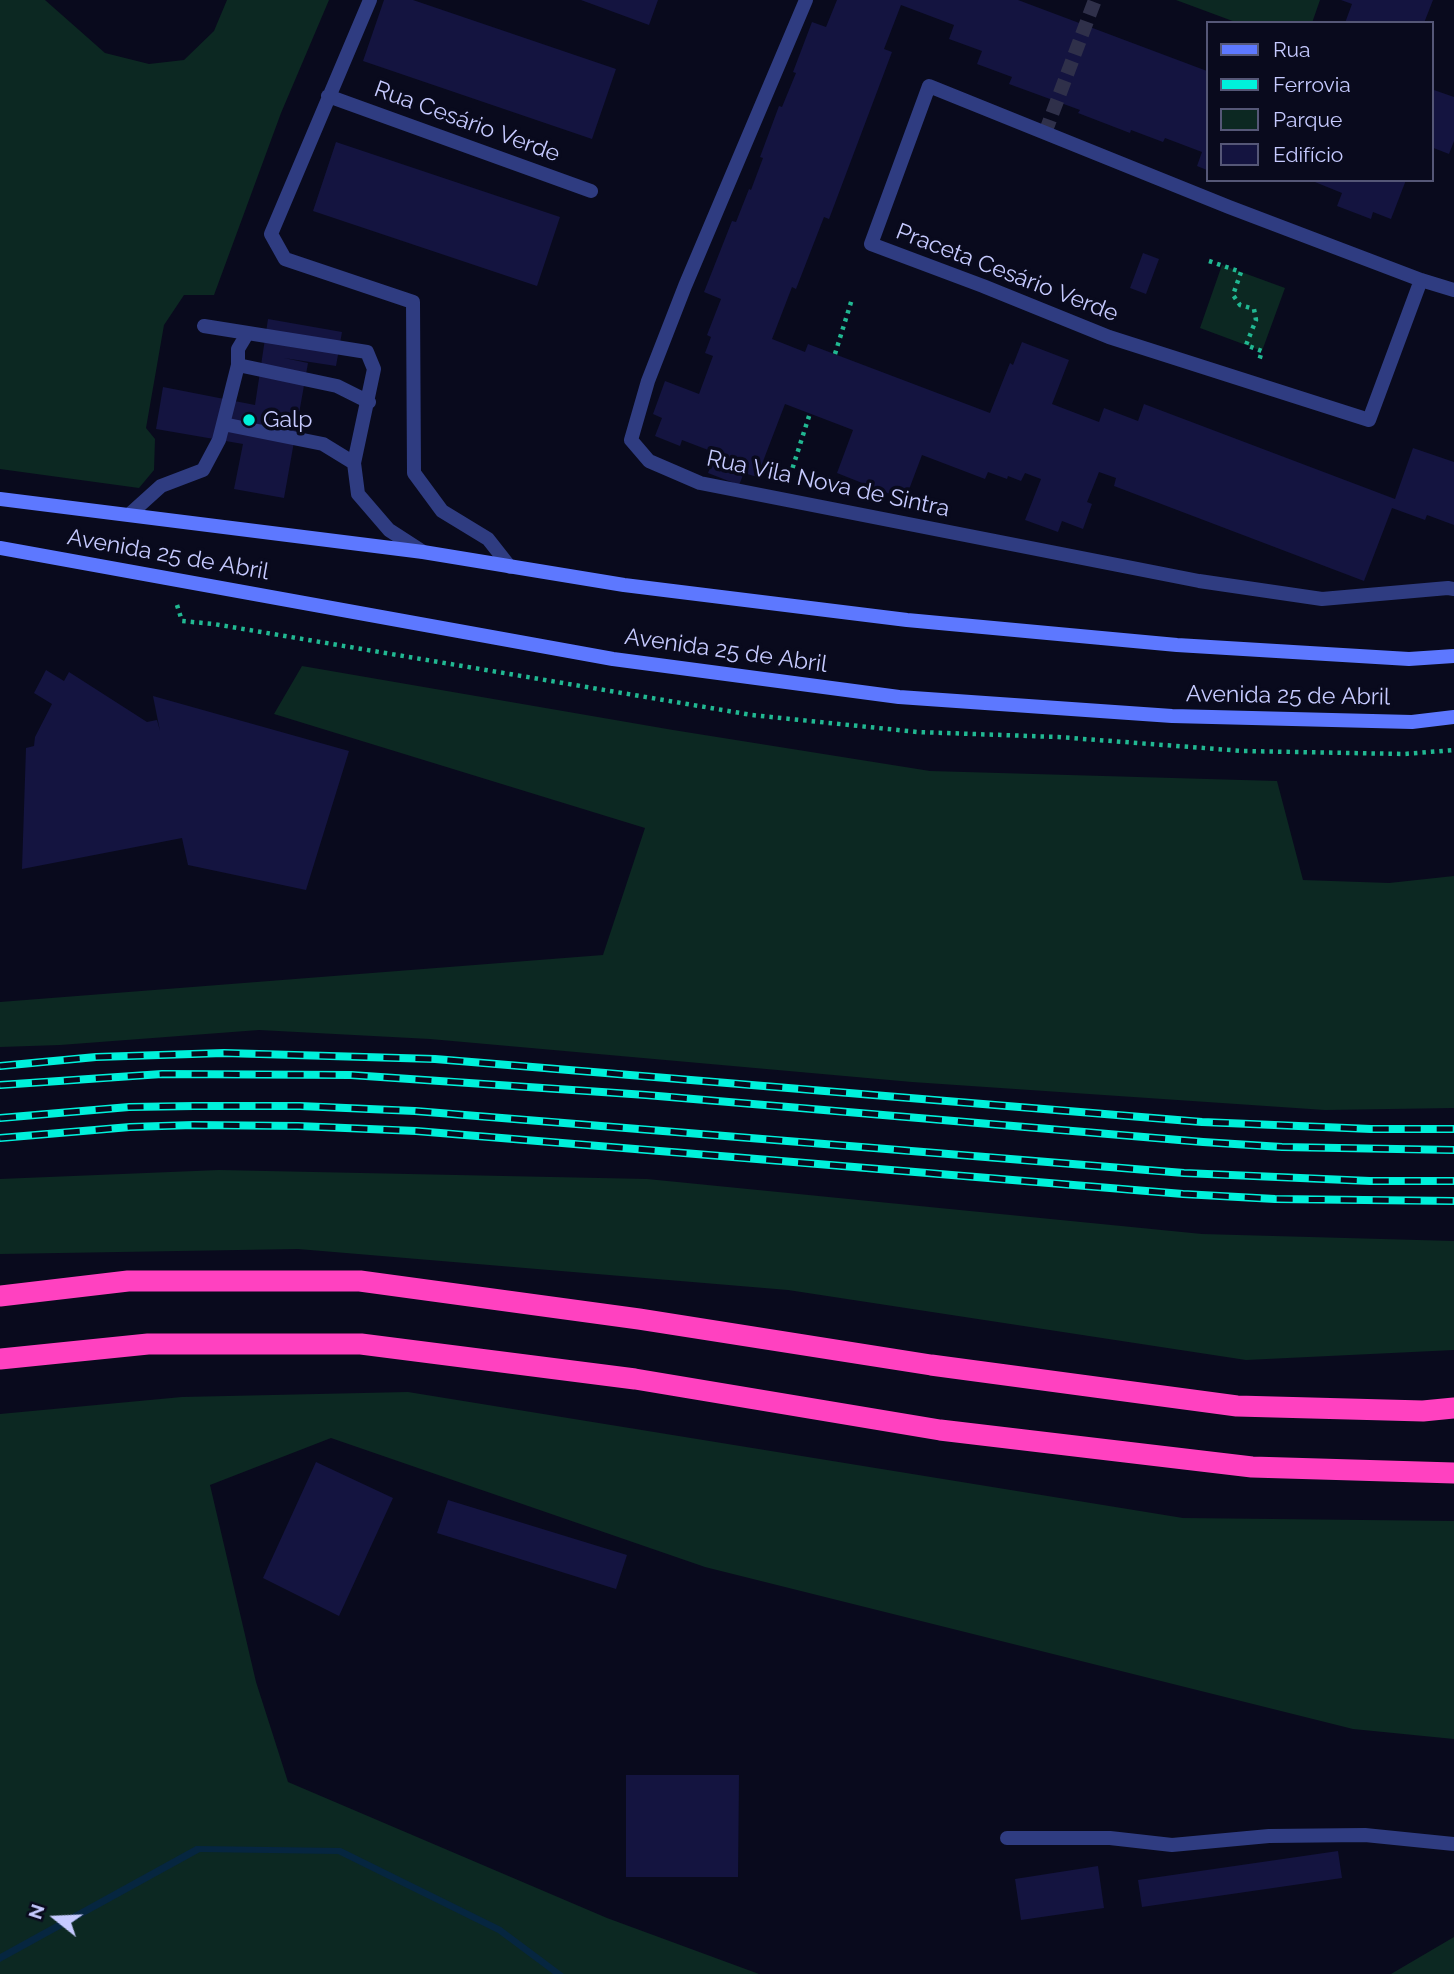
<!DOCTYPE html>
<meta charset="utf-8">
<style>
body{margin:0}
#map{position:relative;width:1454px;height:1974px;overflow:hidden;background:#090a1d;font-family:Raleway,sans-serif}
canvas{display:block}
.legend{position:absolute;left:1206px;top:21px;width:228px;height:161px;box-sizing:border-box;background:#090a1d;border:2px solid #555777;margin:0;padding:9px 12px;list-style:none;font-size:21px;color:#c6caff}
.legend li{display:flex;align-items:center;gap:14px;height:35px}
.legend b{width:35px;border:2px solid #555777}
.north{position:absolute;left:21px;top:1883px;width:70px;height:70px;-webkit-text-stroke:5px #090a1d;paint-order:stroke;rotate:288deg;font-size:19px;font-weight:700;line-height:28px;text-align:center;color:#c6caff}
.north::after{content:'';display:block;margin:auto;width:24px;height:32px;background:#c6caff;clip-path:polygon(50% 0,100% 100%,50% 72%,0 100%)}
</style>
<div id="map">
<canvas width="1454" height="1974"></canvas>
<ul class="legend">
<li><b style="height:9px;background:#5d78ff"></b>Rua</li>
<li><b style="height:9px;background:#00f1db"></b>Ferrovia</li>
<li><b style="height:19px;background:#0c2822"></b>Parque</li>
<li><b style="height:19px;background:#141440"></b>Edifício</li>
</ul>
<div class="north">N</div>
</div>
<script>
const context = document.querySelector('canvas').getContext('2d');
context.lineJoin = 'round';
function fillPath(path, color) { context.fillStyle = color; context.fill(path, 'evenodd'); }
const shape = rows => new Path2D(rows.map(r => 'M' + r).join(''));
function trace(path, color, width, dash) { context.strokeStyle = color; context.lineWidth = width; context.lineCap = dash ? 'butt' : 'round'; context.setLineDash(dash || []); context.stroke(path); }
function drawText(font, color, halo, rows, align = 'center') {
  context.font = font + ' Raleway,sans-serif'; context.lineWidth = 7; context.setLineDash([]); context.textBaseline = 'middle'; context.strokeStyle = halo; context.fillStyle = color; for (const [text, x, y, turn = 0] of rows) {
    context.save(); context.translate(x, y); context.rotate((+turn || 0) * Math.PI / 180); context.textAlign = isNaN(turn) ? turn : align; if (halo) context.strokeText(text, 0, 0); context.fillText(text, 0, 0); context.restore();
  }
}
fillPath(shape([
 [0,0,45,0,105,53,149,64,184,60,214,31,227,0,329,0,281,113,214,295,184,295,164,325,146,428,155,439,154,470,139,488,0,469],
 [1176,0,1320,0,1312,23,1238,23],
 [1222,265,1285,288,1262,351,1200,328],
 [302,666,673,730,930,771,1277,781,1303,880,1389,883,1454,876,1454,1108,1325,1110,912,1082,430,1039,259,1030,60,1045,0,1047,0,1002,603,955,645,828,274,714],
 [219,1170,647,1179,1202,1234,1454,1241,1454,1350,1246,1360,788,1290,298,1249,0,1254,0,1179],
 [408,1392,1183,1518,1454,1521,1454,1739,1353,1729,705,1567,331,1438,210,1485,256,1682,288,1782,607,1918,759,1974,0,1974,0,1414,182,1397],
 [1454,1937,1454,1974,1391,1974]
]), '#0c2822');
fillPath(shape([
 [196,1846,341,1848,501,1927,564,1974,553,1974,498,1933,338,1854,200,1852,0,1962,0,1954]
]), '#062640');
fillPath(shape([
 [384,0,413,0,616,69,592,139,363,61],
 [581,0,658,0,649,25],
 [837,0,1018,0,1207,71,1207,170,1197,166,1202,152,1165,138,1163,142,1131,130,1130,133,1078,113,1080,110,1009,84,1012,77,977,64,982,51,949,39,954,25,901,5,884,49,892,52,829,219,824,217,796,289,792,287,772,339,805,352,808,344,990,413,1010,363,1013,365,1022,342,1069,360,1052,404,1099,422,1104,408,1138,421,1144,404,1395,499,1413,448,1454,462,1454,525,1427,515,1425,520,1392,508,1364,581,1114,486,1116,478,1099,472,1087,502,1092,504,1083,529,1062,521,1058,532,1025,520,1041,479,1025,473,1021,481,1008,476,1007,479,988,472,985,479,922,455,905,500,837,473,853,430,785,404,757,477,744,473,739,485,708,473,716,453,682,440,680,446,655,436,662,418,653,414,665,381,699,394,713,356,705,353,711,337,707,335,721,299,704,292,732,221,736,222,749,189,751,190,763,158,760,157,779,106,782,107,796,73,793,72,812,22,826,27],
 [1341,0,1433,0,1424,23,1345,23,1352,4],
 [1431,89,1454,97,1454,141,1449,154,1431,147],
 [336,142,560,217,537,286,313,211],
 [1310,180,1406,180,1391,219,1373,212,1371,219,1337,206,1342,193],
 [1143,253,1159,259,1146,294,1130,288],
 [268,319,342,332,336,366,284,358,308,363,284,498,234,489,243,444,156,429,163,387,255,405],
 [46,670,64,681,69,672,147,722,157,720,160,731,153,696,349,751,306,890,188,865,182,838,22,869,26,748,34,746,35,737,52,704,34,693],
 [316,1462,393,1498,339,1616,263,1578],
 [448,1500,627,1555,616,1589,437,1533],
 [626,1775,739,1775,738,1877,626,1877],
 [1338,1851,1342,1878,1142,1907,1138,1880],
 [1098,1866,1104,1908,1021,1920,1015,1879]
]), '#141440');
trace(shape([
 [1045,133,1095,0]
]), '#2f304a', 14, [14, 7]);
trace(shape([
 [1209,261,1241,272,1233,295,1240,305,1254,309,1256,320,1246,345,1262,351,1259,361],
 [835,354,852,299],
 [790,476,810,413],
 [177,605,182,621,214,624,752,715,917,732,1058,737,1243,751,1404,754,1454,750]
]), '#21b892', 4.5, [3.5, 5]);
trace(shape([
 [204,326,367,352,374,369,354,463,358,494,389,530,423,552],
 [238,365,337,386,369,402],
 [223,424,323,444,354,463],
 [130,514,161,486,203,470,219,440,238,365,238,349,247,334],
 [1007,1838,1110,1838,1172,1845,1269,1836,1365,1835,1454,1844]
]), '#2f3c81', 14);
trace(shape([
 [370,0,271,234,285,259,413,302,414,473,442,511,488,539,510,567],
 [806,0,685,286,648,381,631,440,649,461,700,483,1199,581,1322,599,1448,588,1454,589],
 [328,96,591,191],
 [1421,280,1369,420,1109,337,983,286,871,244,929,86,1229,207,1421,280,1454,290]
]), '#2f3c81', 14);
trace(shape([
 [0,499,423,552,624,585,907,620,1177,645,1409,659,1454,656],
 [0,548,613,659,899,697,1172,716,1412,722,1454,717]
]), '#5d78ff', 14);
trace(shape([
 [0,1296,128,1281,360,1281,639,1319,931,1365,1237,1406,1423,1411,1454,1408],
 [0,1359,148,1344,361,1344,635,1379,940,1430,1252,1467,1454,1473]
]), '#ff41c0', 21);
const rail = shape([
 [0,1066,96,1057,224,1053,435,1059,1202,1122,1371,1129,1454,1129],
 [0,1085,162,1074,351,1075,646,1095,1203,1142,1282,1147,1454,1150],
 [0,1118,129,1107,194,1106,300,1106,415,1111,1184,1173,1370,1181,1454,1181],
 [0,1138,130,1127,193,1125,298,1126,416,1131,1183,1194,1275,1199,1454,1201]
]);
trace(rail, '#00f1db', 8);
trace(rail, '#090a1d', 5, [16]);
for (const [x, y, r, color] of [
 [249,420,7,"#00f1db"]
]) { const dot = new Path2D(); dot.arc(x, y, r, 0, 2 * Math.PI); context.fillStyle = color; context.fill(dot); trace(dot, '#090a1d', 2.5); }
drawText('23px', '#c6caff', '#090a1d', [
 ["Rua Cesário Verde",467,122,20],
 ["Praceta Cesário Verde",1007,273,21],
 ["Rua Vila Nova de Sintra",828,484,12],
 ["Avenida 25 de Abril",168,555,10],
 ["Avenida 25 de Abril",726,651,8],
 ["Avenida 25 de Abril",1288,696,1]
]);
drawText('23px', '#c6caff', '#090a1d', [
 ["Galp",263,420]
], 'left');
</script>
